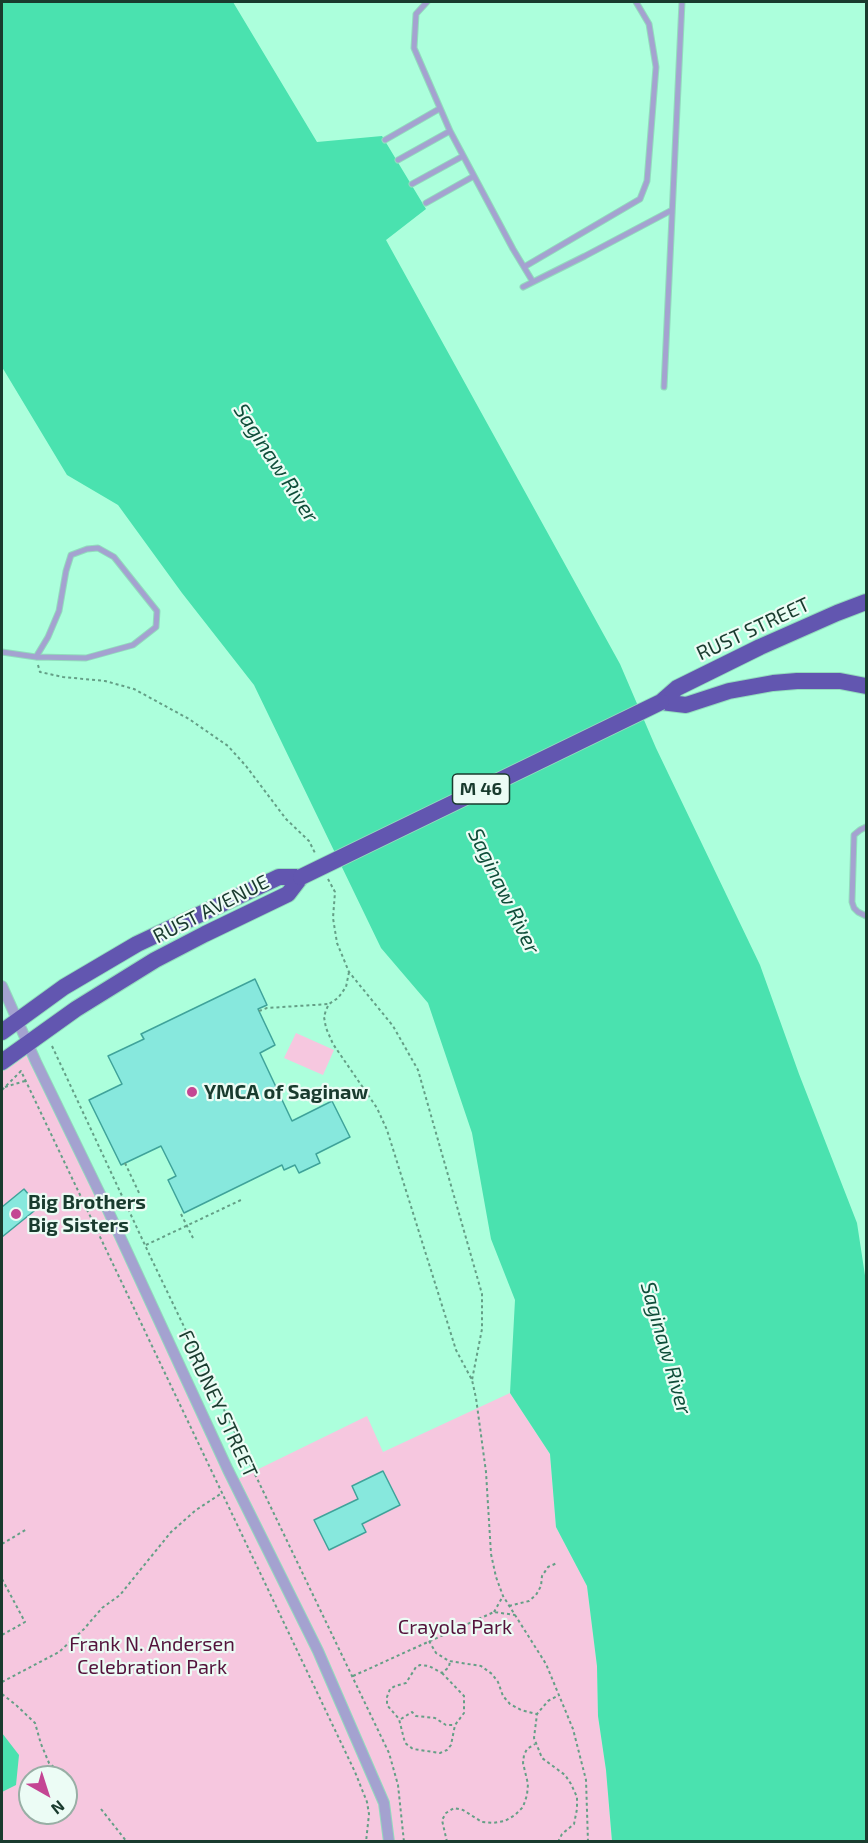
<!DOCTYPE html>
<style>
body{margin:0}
#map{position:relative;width:868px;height:1843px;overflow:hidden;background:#acffdc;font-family:"Exo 2",sans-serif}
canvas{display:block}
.frame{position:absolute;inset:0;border:3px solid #193b2e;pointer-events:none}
.north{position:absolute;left:18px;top:1765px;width:60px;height:60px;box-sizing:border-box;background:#ecfcf5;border:2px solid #98afa5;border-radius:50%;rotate:141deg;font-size:16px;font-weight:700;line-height:24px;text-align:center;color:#193b2e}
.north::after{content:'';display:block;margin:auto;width:21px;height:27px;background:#c44693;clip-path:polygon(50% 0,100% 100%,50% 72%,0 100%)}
</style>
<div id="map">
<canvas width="868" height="1843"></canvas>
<div class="frame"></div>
<div class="north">N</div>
</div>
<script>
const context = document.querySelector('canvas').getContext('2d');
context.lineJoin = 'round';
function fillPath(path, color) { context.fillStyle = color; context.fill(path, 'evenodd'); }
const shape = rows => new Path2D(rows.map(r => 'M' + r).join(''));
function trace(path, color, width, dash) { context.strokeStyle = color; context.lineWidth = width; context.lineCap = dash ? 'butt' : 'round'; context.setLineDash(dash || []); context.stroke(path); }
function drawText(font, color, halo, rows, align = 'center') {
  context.font = font + ' "Exo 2",sans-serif'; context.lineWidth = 4.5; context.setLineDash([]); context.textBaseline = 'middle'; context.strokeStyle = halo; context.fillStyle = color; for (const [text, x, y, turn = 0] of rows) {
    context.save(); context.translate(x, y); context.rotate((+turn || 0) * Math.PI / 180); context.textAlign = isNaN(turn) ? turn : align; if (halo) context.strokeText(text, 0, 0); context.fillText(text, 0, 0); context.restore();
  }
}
fillPath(shape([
 [296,1033,334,1050,323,1075,284,1058],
 [28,1043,234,1481,367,1416,383,1452,510,1393,550,1454,556,1527,587,1586,597,1666,598,1716,606,1770,612,1842,2,1842,2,1062],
 [30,1777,66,1777,66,1813,30,1813]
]), '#f6c7df');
fillPath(shape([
 [2,2,233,2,317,142,382,136,426,209,386,240,620,664,656,748,760,965,799,1074,857,1223,866,1282,866,1841,612,1841,606,1770,598,1716,597,1666,587,1586,556,1527,550,1454,510,1393,515,1300,491,1239,472,1133,428,1003,381,948,254,685,182,593,118,505,67,475,2,367],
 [2,1733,19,1755,16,1785,2,1792]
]), '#4ae2af');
const building = shape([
 [255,979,267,1005,258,1009,275,1045,260,1053,292,1121,332,1101,350,1137,316,1154,320,1163,299,1173,295,1165,284,1170,282,1165,184,1213,168,1180,176,1176,161,1146,121,1165,89,1100,122,1084,108,1056,144,1039,141,1034,255,979],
 [24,1189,39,1207,2,1237,2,1207,24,1189],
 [383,1471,400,1505,362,1524,366,1532,329,1550,314,1520,358,1499,352,1486,383,1471]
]);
fillPath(building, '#87e8dd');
trace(building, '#3fa39a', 1.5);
const service = shape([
 [427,2,416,14,414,48,450,131,513,249,533,282],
 [385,140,439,109],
 [398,160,450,131],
 [412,184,463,156],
 [426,203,474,176],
 [524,267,640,199,647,181,656,67,649,24,636,2],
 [523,287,585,256,672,210],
 [664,387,682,2],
 [2,652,36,657,86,658,133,645,156,627,157,611,114,557,98,548,87,549,71,555,66,571,59,611,48,637,36,657],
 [866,827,860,830,854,835,852,902,854,908,858,912,866,916]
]);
const minor = shape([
 [2,986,36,1062,106,1206,228,1470,318,1651,384,1803,389,1842]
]);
const trunk = shape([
 [661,702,677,688,760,647,837,613,866,602],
 [661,702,686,705,729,691,773,683,797,681,840,681,866,686],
 [2,1032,64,987,137,944,279,877,301,877],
 [2,1062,76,1009,155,960,205,934,288,894,301,877]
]);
trace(service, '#92dcbd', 7);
trace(minor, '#92dcbd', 12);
trace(trunk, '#92dcbd', 18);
trace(shape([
 [38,665,40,672,63,677,105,681,134,689,189,719,228,746,246,766,286,819,309,841,315,853],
 [328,879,335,892,333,918,337,943,349,972,393,1026,418,1070,482,1294,482,1329,472,1380],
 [349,972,346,987,338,998,329,1004,326,1010,324,1017,326,1028,333,1044,377,1108,387,1130,456,1350,472,1380,476,1398,486,1472,491,1554,496,1577,503,1596,546,1664,573,1729,586,1780,588,1842],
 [259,1011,267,1008,329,1004],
 [52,1046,151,1258,389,1753,398,1785,404,1842],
 [5,1087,25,1081],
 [2,1090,21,1071,355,1772,367,1802,369,1814,366,1842],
 [125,1163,140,1195],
 [181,1214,193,1238],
 [146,1245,243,1199],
 [2,1544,27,1529],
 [2,1579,25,1622,2,1635],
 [509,1606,529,1601,536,1595,541,1586,542,1576,548,1567,557,1563],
 [494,1612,503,1596],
 [429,1641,436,1653,449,1661,481,1666,492,1674,498,1682,503,1696,510,1704,521,1710,536,1714],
 [442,1673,464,1696,464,1713,455,1725,451,1745,447,1750,440,1753,413,1749,405,1743,399,1719,387,1705,387,1697,390,1689,395,1686,406,1683,416,1667,420,1665,429,1666,442,1673,449,1667,450,1661],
 [353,1676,494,1612,515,1615],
 [2,1682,59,1652,84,1629,102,1608,120,1595,171,1532,196,1510,222,1493],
 [2,1694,16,1705,35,1723,41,1744,49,1763,64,1776],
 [401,1719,412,1712,416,1716,435,1718,446,1725,455,1725],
 [101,1809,127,1842],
 [447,1842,442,1820,446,1813,454,1808,463,1810,482,1822,493,1823,505,1821,515,1815,523,1807,527,1795,528,1784,523,1763,524,1755,527,1749,535,1744],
 [558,1842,562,1834,574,1824,577,1809,577,1797,571,1784,565,1775,542,1758,534,1738,537,1714,548,1701,559,1695]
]), '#649f86', 2, [3, 3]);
trace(service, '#a4a2d0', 5);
trace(minor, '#a4a2d0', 10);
trace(trunk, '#6256b0', 16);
const trunkBridge = shape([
 [301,877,661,702]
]);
trace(trunkBridge, '#92dcbd', 18, []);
trace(trunkBridge, '#6256b0', 16);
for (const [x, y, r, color] of [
 [192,1092,6,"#c44693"],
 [16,1214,6,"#c44693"]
]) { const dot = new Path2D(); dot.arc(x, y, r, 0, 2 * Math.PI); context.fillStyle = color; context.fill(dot); trace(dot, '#ecfcf5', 2); }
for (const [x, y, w] of [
 [481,789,57]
]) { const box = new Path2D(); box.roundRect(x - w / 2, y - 15, w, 30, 4.5); context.fillStyle = '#ecfcf5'; context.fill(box); trace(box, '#193b2e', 1.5); }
drawText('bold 18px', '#193b2e', null, [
 ["M 46",481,789]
]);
drawText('20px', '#193b2e', '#ecfcf5', [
 ["RUST STREET",753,629,-25],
 ["RUST AVENUE",211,909,-27],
 ["FORDNEY STREET",218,1404,65]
]);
drawText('bold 20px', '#193b2e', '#ecfcf5', [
 ["YMCA of Saginaw",204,1092],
 ["Big Brothers",28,1202],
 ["Big Sisters",28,1225]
], 'left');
drawText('20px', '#54133c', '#ecfcf5', [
 ["Crayola Park",455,1627],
 ["Frank N. Andersen",152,1644],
 ["Celebration Park",152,1667]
]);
drawText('italic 21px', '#0f4e3a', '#ecfcf5', [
 ["Saginaw River",276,463,57],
 ["Saginaw River",504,891,64],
 ["Saginaw River",666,1348,74]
]);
</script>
